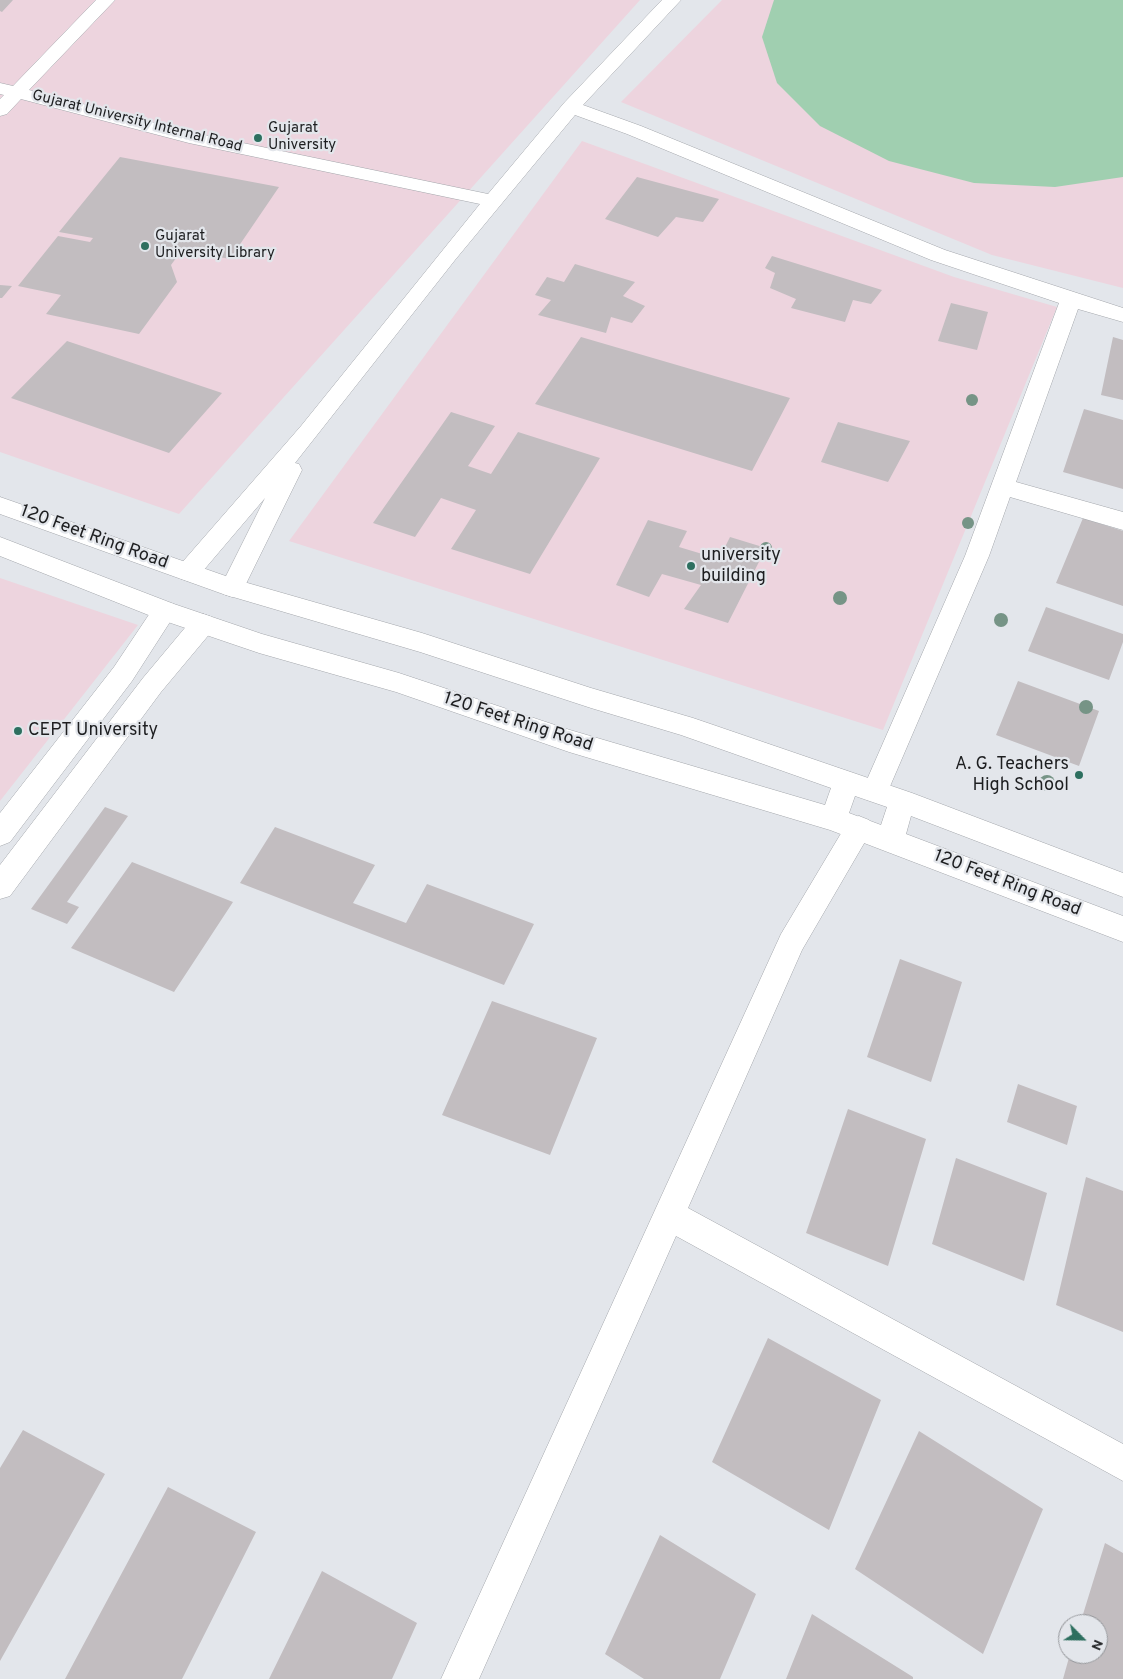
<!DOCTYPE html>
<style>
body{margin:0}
#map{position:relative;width:1123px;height:1679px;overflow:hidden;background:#e3e6eb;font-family:Overpass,sans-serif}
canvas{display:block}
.north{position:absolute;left:1058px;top:1614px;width:50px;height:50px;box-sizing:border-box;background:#e3e6eb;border:1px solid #94969a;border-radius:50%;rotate:113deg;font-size:14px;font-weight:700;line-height:20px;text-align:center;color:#1d1e20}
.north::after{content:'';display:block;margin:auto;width:18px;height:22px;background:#2d6f5f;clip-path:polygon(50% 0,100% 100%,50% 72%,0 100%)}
</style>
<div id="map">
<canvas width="1123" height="1679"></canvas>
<div class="north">N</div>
</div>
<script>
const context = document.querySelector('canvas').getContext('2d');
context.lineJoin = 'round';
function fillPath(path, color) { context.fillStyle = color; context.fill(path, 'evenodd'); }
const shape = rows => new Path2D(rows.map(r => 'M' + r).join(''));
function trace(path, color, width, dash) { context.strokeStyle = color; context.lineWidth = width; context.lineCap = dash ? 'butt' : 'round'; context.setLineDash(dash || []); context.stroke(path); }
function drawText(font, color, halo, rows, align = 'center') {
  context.font = font + ' Overpass,sans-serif'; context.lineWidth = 4.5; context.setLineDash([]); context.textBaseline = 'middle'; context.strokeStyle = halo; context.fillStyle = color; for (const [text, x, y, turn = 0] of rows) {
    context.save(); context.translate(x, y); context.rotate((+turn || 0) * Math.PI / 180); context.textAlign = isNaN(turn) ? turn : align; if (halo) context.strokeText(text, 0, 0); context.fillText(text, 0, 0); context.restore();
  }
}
fillPath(shape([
 [0,0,640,0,179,514,0,452],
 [722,0,1123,0,1123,288,992,255,621,102],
 [582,141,954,277,1057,307,883,730,289,541],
 [0,578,138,625,0,801]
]), '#edd4de');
fillPath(shape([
 [774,0,1123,0,1123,177,1055,187,974,183,889,161,820,126,777,83,762,37]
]), '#a0cfb0');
fillPath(shape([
 [0,0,13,0,2,12,0,11],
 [120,157,279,187,230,259,182,250,171,265,177,282,139,334,46,314,61,295,18,286,58,236,90,242,93,238,59,232],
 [637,177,719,199,703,222,676,217,658,237,605,219],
 [772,256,882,290,871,304,853,300,845,322,791,308,796,299,770,288,775,273,765,268],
 [575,264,635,282,623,296,645,306,632,323,611,317,606,333,538,315,551,300,535,295,547,277,564,282],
 [0,285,12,286,2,298,0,298],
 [951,303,988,312,977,350,938,341],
 [581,337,790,398,752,471,535,404],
 [1113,337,1123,340,1123,400,1101,395],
 [67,341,222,393,169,453,11,398],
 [1084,409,1123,420,1123,489,1063,472],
 [451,412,495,426,468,466,491,474,518,432,600,458,530,574,451,549,476,510,441,498,415,537,373,523],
 [838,422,910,441,888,482,821,462],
 [1083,518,1123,531,1123,606,1056,583],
 [648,520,687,531,679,547,719,559,730,537,766,548,728,623,684,609,701,585,662,574,649,597,616,585],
 [1046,607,1123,634,1123,642,1109,680,1028,651],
 [1018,681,1099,711,1079,766,996,735],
 [105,807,128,816,67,902,79,907,67,924,31,909],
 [275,827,375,865,353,903,406,923,427,884,534,924,504,985,240,883],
 [132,862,233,902,174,992,71,948],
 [900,959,962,982,931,1082,867,1057],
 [492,1001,597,1038,550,1155,442,1115],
 [1018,1084,1077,1106,1067,1145,1007,1122],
 [848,1109,926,1139,888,1266,806,1233],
 [956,1158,1047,1193,1024,1281,932,1244],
 [1086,1177,1123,1191,1123,1332,1056,1305],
 [768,1338,881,1400,829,1530,712,1462],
 [23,1430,105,1474,0,1661,0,1468],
 [919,1431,1043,1509,983,1654,855,1569],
 [168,1487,256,1532,182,1679,65,1679],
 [660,1535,756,1594,720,1679,644,1679,605,1654],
 [1105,1543,1123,1553,1123,1679,1063,1679,1070,1654,1098,1654,1098,1624,1080,1624],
 [322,1571,417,1623,392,1679,269,1679],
 [812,1614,913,1677,913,1679,786,1679]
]), '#c2bdc0');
const minor = shape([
 [96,0,115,0,29,90,190,132,488,194,564,103,662,0,681,0,583,105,641,126,945,250,1123,308,1123,322,1078,309,1016,482,1123,512,1123,530,1010,497,989,556,888,791,885,799,875,802,865,799,862,791,965,556,1059,303,931,260,627,134,575,115,455,260,295,463,299,464,302,470,241,594,232,597,223,594,220,588,265,498,197,578,188,581,179,578,176,572,179,566,301,426,480,204,189,143,21,99,7,114,0,116,0,99,4,95,0,94,0,83,13,86,96,0],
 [165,602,174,604,177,611,132,681,10,842,0,846,0,813,114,667,156,604,165,602],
 [203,614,212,617,215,624,212,631,161,692,10,896,0,899,0,865,143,678,194,617,203,614],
 [859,816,869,820,873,828,802,950,688,1208,1123,1444,1123,1481,676,1236,479,1679,441,1679,781,934,849,820,859,816]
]);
const major = shape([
 [0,497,237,580,422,633,591,688,693,718,912,793,1123,873,1123,897,911,816,906,834,1123,916,1123,942,830,830,569,752,396,692,259,653,156,618,0,556,0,537,174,604,262,634,399,673,570,730,825,805,831,788,681,735,591,708,420,652,223,594,0,514,0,497],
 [855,796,887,807,881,825,849,813,855,796]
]);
trace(minor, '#a4a7ac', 1);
trace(major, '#a4a7ac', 1);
fillPath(minor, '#fff');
fillPath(major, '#fff');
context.fillStyle = '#769486';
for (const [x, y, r] of [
 [972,400,6],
 [968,523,6],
 [766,548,6],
 [840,598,7],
 [1001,620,7],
 [1086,707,7],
 [1047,783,8]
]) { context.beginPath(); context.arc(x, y, r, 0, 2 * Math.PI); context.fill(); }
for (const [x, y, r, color] of [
 [258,138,5,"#2d6f5f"],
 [145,246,5,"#2d6f5f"],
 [691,566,5,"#2d6f5f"],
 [18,731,5,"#2d6f5f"],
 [1079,775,5,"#2d6f5f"]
]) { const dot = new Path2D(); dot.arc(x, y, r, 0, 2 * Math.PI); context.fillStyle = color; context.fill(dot); trace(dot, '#e3e6eb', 2); }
drawText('15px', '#1d1e20', '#e3e6eb', [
 ["Gujarat University Internal Road",137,122,14]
]);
drawText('15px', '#1d1e20', '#e3e6eb', [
 ["Gujarat",268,129],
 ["University",268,146],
 ["Gujarat",155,237],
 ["University Library",155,254]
], 'left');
drawText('18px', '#1d1e20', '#e3e6eb', [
 ["120 Feet Ring Road",94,538,20],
 ["120 Feet Ring Road",518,723,18],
 ["120 Feet Ring Road",1007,884,21]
]);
drawText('18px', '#1d1e20', '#e3e6eb', [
 ["university",701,556],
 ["building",701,577],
 ["CEPT University",28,731],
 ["A. G. Teachers",1069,765,"right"],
 ["High School",1069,786,"right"]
], 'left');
</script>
